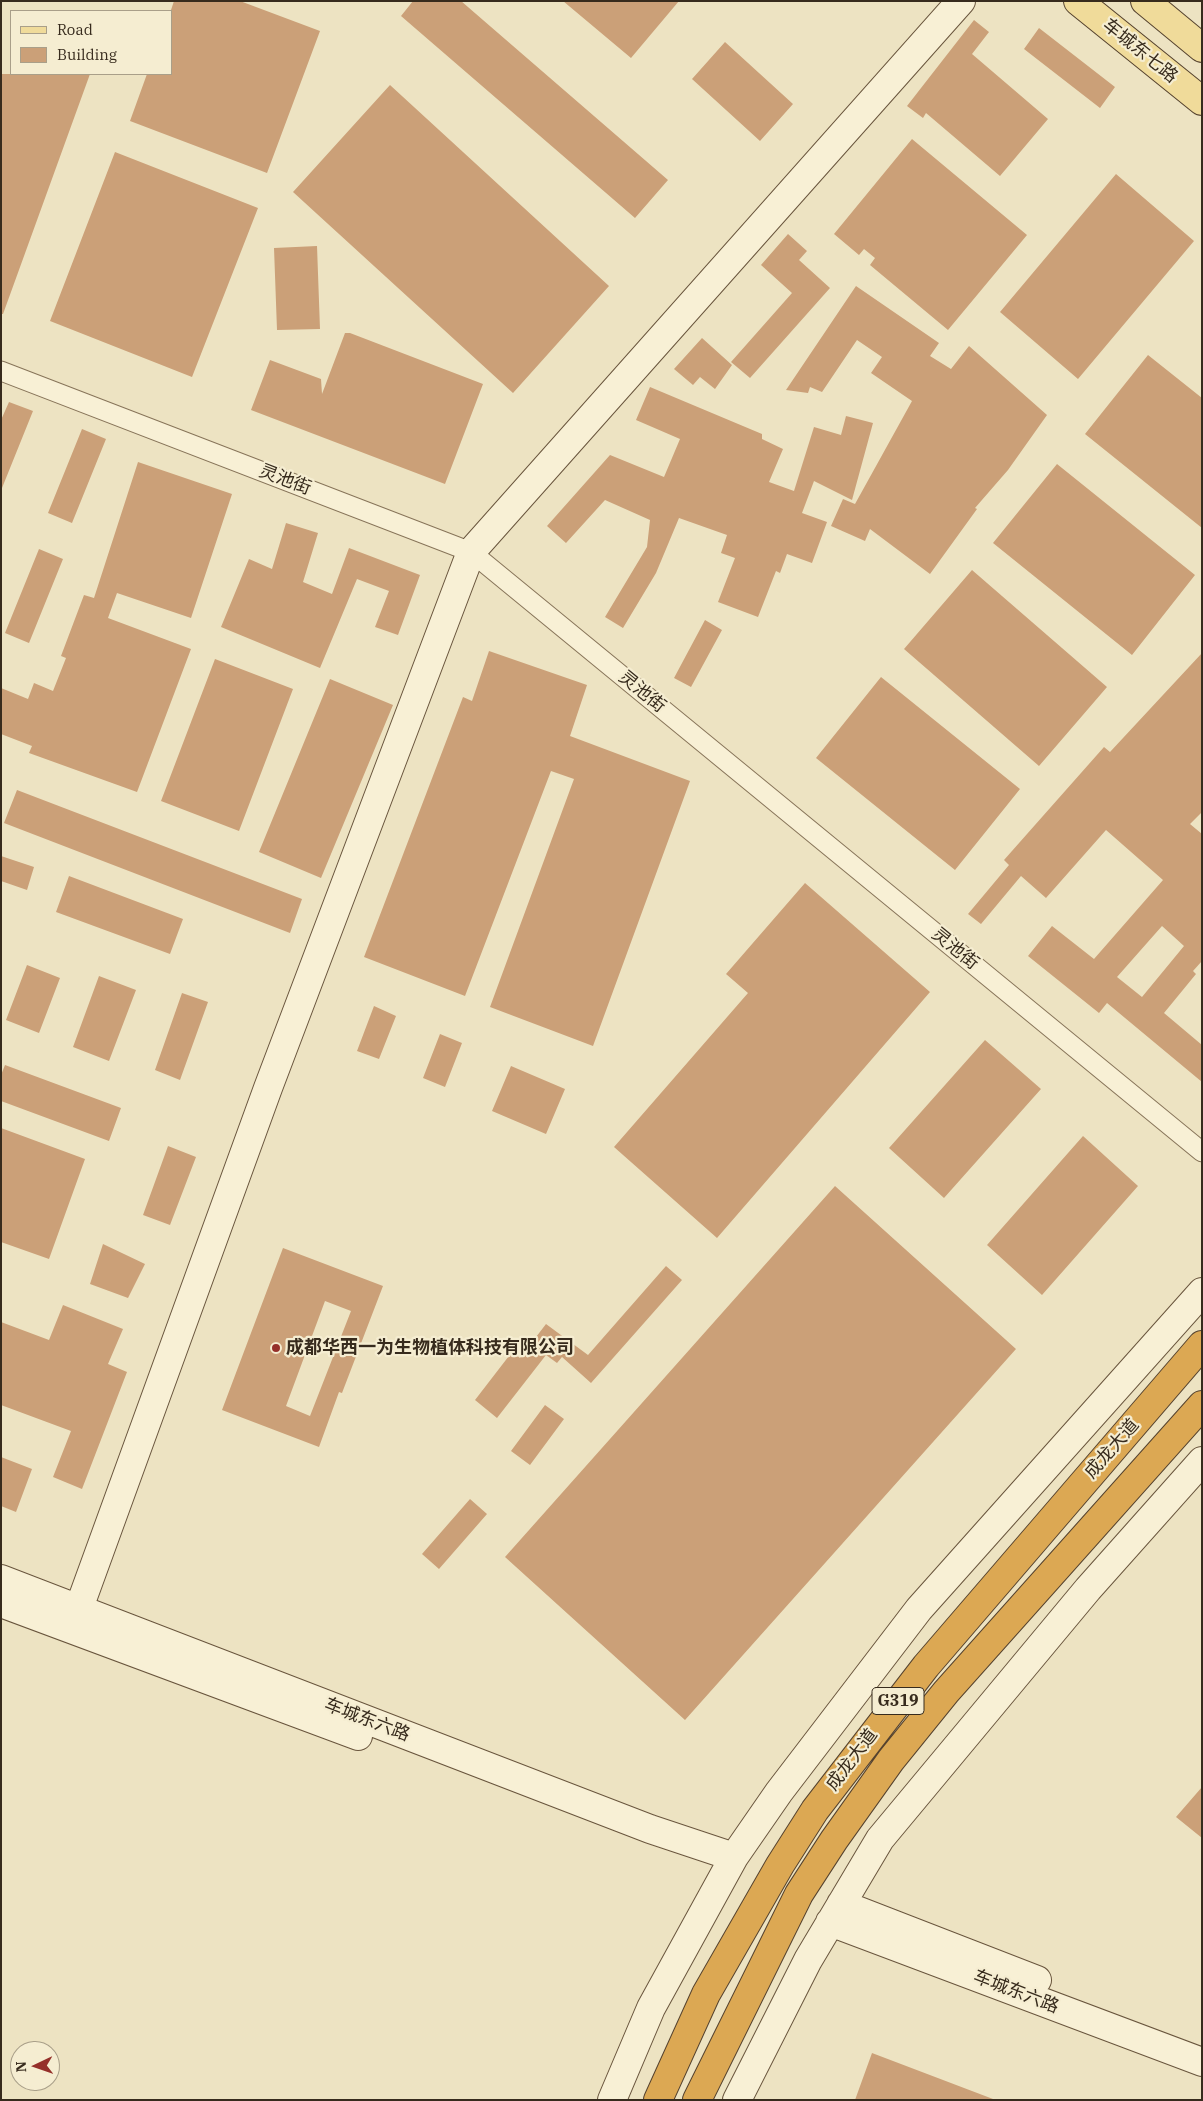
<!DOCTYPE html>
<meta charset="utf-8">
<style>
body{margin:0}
#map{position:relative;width:1203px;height:2101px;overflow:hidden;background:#ede3c2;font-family:"IBM Plex Serif",serif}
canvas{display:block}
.frame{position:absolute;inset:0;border:2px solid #372b1d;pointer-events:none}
.legend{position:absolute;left:10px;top:10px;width:162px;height:65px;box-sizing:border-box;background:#f5edd1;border:1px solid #a99f89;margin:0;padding:6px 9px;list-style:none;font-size:15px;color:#372b1d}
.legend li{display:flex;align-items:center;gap:10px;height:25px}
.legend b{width:25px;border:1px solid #a99f89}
.north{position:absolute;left:10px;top:2041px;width:50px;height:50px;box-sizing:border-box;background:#f5edd1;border:1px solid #a99f89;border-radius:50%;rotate:267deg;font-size:14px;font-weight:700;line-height:20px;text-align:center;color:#372b1d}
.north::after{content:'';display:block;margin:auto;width:18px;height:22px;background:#95302a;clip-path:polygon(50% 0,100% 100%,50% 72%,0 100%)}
</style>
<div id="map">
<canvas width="1203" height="2101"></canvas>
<div class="frame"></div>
<ul class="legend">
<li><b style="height:6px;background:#f0db9a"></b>Road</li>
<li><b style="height:14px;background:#cba078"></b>Building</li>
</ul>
<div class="north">N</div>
</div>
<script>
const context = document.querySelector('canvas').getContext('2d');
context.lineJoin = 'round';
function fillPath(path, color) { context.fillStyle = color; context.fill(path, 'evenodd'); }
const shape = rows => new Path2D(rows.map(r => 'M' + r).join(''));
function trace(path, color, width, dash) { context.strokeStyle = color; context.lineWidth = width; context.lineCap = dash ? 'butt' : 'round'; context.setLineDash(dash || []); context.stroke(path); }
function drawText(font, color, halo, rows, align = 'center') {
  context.font = font + ' "IBM Plex Serif","Noto Sans SC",serif'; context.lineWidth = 4.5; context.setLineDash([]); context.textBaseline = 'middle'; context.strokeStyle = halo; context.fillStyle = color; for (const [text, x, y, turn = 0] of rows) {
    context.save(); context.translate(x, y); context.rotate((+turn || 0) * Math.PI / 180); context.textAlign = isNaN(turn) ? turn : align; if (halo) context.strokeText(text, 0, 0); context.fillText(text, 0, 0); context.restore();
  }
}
fillPath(shape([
 [174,1,240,1,320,31,267,173,130,121,147,74,171,74,171,10],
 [413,1,461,1,668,180,635,218,401,16],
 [563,1,679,1,631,58],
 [974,20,989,32,972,54,1048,119,1000,176,926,113,923,118,907,106],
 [1039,28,1115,87,1100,108,1024,49],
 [725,42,793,104,760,141,692,79],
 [1,74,90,74,3,314,1,314],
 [390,85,609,286,513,393,293,192],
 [912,139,1027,235,948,330,870,265,875,258,864,249,859,255,834,234],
 [115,152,258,208,192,377,50,321],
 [1116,174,1194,241,1078,379,1000,312],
 [788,234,807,251,799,260,830,288,750,378,731,362,792,293,761,265],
 [317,246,320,329,277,330,274,248],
 [856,286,939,343,930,356,951,369,969,346,1047,415,1008,470,975,508,977,509,930,574,870,529,865,541,831,526,843,499,855,504,912,401,871,373,882,357,857,340,822,392,810,387,808,393,786,390],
 [345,333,350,333,483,384,445,484,251,410,270,360,321,379,322,394],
 [702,338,732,365,715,389,700,377,693,385,674,369],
 [1148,355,1202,398,1202,528,1085,434],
 [650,387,762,434,762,439,783,449,769,482,794,491,814,427,841,435,846,416,873,423,852,500,814,481,802,513,827,522,812,563,787,554,780,573,776,571,758,617,718,602,735,558,721,553,727,535,679,518,656,573,623,628,605,617,647,547,650,520,605,500,566,543,547,526,610,455,664,477,680,439,636,420],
 [9,402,33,411,2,488,1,420],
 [82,429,106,439,72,523,48,513],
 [138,462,232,494,191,618,117,593,108,618,191,649,137,792,29,753,32,746,1,734,1,688,28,699,34,683,53,691,66,658,61,656,84,595,94,598],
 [1057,464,1195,575,1132,655,993,543],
 [286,523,318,533,303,582,332,594,349,548,420,575,398,635,375,627,389,591,357,579,320,668,221,627,249,559,272,569],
 [39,549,63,559,29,643,5,633],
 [972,570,1107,687,1039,766,904,649],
 [705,620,722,630,691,687,674,678],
 [489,651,587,685,570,736,690,781,593,1046,490,1007,574,779,551,771,465,996,364,957,463,697,472,701],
 [1202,653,1202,812,1190,824,1202,834,1202,961,1193,971,1196,974,1164,1013,1202,1045,1202,1082,1107,1003,1099,1013,1028,956,1052,926,1094,959,1163,880,1106,830,1046,898,1021,876,981,924,968,914,1009,865,1004,860,1104,747,1110,752],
 [1162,926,1184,946,1142,997,1117,977],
 [215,659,293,689,239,831,161,801],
 [881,677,1020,789,955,870,816,758],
 [330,679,393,705,321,878,259,852],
 [17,790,302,899,290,933,4,823],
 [1,856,34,867,27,890,1,881],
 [69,876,183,919,170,954,56,912],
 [805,883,930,992,717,1238,614,1147,748,993,726,974],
 [27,965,60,978,39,1033,6,1020],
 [99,976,136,990,109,1061,73,1047],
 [182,993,208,1002,180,1080,155,1070],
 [374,1006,396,1016,379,1059,357,1051],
 [440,1034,462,1043,445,1087,423,1078],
 [985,1040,1041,1089,944,1198,889,1148],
 [5,1065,121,1108,109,1141,1,1101,1,1075],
 [511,1066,565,1089,546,1134,492,1111],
 [1,1128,85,1159,49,1259,1,1242],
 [1083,1136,1138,1186,1042,1295,987,1245],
 [168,1146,196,1157,170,1225,143,1215],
 [835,1186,1016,1349,685,1720,505,1557],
 [103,1244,145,1264,128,1298,90,1284],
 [283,1248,383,1286,342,1393,339,1392,319,1447,222,1410],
 [325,1301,351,1311,310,1416,286,1406],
 [666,1266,682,1280,591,1383,562,1357,557,1363,546,1355,497,1418,475,1400,512,1352,520,1358,546,1324,588,1355],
 [63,1305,123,1329,108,1364,127,1372,82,1489,53,1477,71,1431,1,1405,1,1322,49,1340],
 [545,1405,564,1419,530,1465,511,1451],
 [1,1457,32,1469,16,1512,1,1506],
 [470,1499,487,1514,439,1569,422,1554],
 [1202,1787,1202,1838,1176,1817],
 [872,2053,993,2099,993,2100,855,2100]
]), '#cba078');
const street = shape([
 [1,371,471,552,1202,1152]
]);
const secondary = shape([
 [1,1579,650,1829,734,1857],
 [1,1603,358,1736],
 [79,1608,268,1088,471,552,961,1],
 [841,1904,1037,1980],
 [830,1922,1202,2062],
 [612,2100,651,2008,734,1857,779,1792,919,1609,1202,1292],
 [737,2100,808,1960,880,1839,1088,1589,1202,1461]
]);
const primary = shape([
 [1078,1,1202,101],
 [1145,1,1202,48]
]);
const highway = shape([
 [658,2100,706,1994,780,1865,815,1810,926,1666,1202,1345],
 [697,2100,799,1894,834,1840,891,1760,946,1692,1202,1405]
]);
trace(street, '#877459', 21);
trace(secondary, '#69553d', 30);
trace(primary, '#55422e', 30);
trace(highway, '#55422e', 30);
trace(street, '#f8f0d5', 19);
trace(secondary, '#f8f0d5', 28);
trace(primary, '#f0db9a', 28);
trace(highway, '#dca853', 28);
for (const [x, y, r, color] of [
 [276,1348,5,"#95302a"]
]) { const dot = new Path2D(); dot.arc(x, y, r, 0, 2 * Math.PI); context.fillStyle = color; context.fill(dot); trace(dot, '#f5edd1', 2); }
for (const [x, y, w] of [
 [898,1701,52]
]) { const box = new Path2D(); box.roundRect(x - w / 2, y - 13.5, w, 27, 4); context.fillStyle = '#f5edd1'; context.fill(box); trace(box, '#372b1d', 1); }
drawText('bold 16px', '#372b1d', null, [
 ["G319",898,1701]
]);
drawText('18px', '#372b1d', '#f5edd1', [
 ["车城东七路",1140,51,39],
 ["灵池街",285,480,21],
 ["灵池街",642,692,39],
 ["灵池街",955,949,39],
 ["成龙大道",1112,1449,-49],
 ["车城东六路",367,1720,21],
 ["成龙大道",852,1760,-53],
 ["车城东六路",1016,1992,21]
]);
drawText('bold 18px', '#372b1d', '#f5edd1', [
 ["成都华西一为生物植体科技有限公司",286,1348]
], 'left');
</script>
